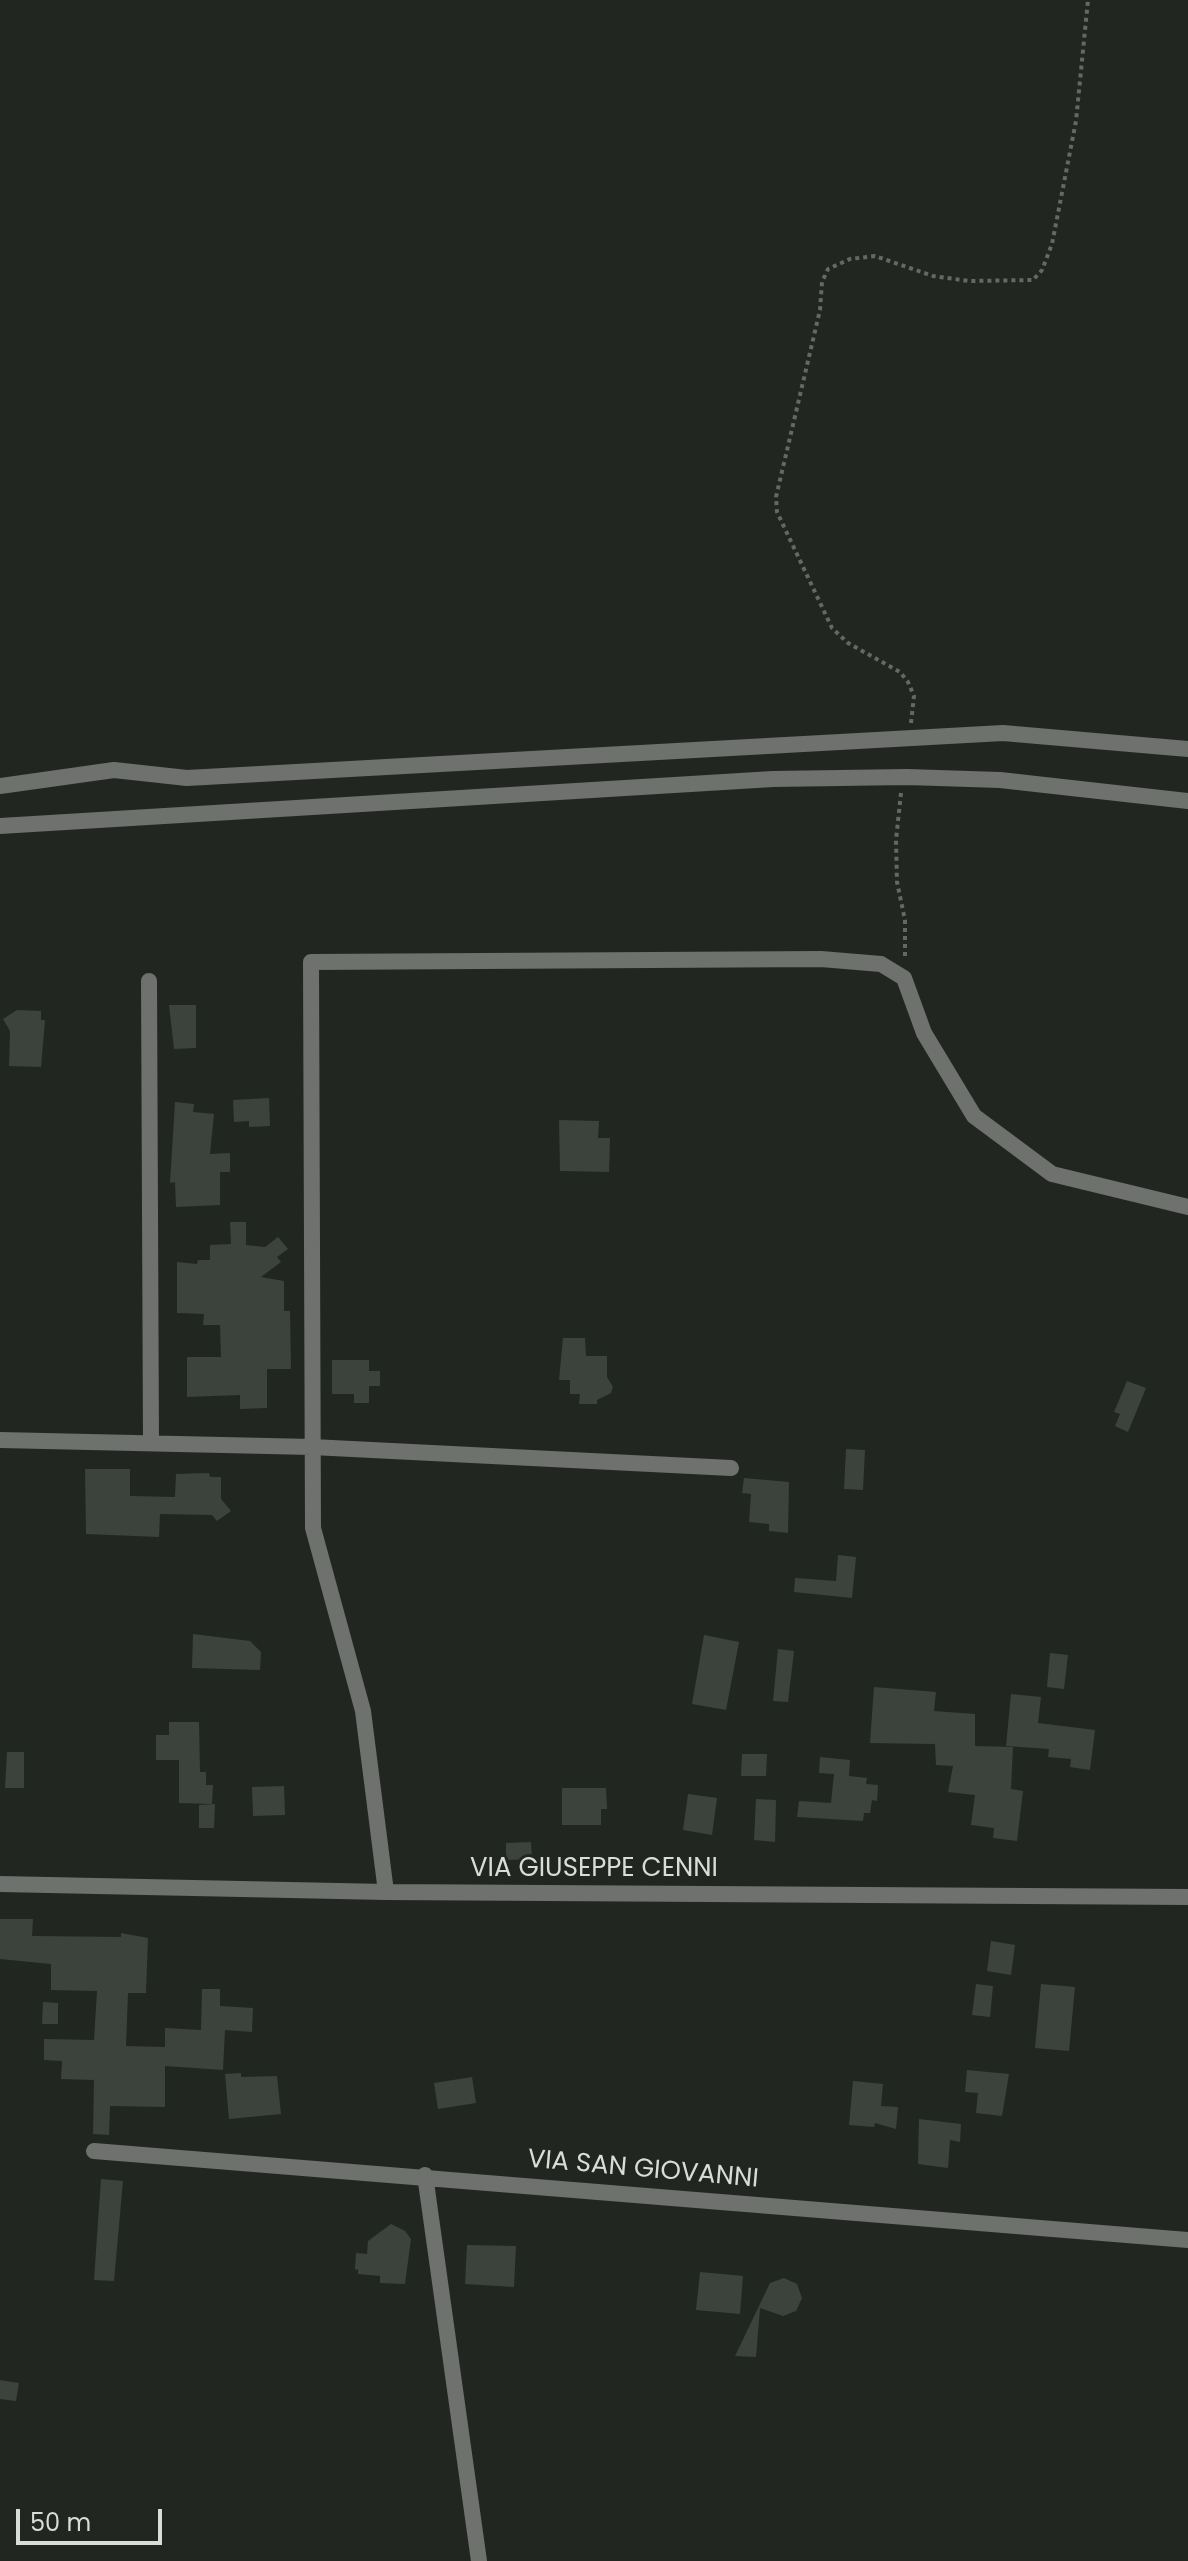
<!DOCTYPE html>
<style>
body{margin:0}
#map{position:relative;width:1188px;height:2561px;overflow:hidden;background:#212720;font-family:Poppins,sans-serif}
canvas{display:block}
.scale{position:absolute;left:16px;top:2509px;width:146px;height:36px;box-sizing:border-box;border:4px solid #d9ddd9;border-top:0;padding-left:10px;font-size:24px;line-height:28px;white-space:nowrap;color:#d9ddd9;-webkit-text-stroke:6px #212720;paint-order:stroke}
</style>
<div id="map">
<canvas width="1188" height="2561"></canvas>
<div class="scale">50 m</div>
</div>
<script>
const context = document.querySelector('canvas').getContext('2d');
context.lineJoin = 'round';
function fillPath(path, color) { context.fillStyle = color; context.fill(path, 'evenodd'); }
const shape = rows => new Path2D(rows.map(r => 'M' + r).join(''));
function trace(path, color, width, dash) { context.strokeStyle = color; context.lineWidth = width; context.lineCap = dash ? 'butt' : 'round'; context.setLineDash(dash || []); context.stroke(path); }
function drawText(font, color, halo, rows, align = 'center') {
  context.font = font + ' Poppins,sans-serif'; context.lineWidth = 6; context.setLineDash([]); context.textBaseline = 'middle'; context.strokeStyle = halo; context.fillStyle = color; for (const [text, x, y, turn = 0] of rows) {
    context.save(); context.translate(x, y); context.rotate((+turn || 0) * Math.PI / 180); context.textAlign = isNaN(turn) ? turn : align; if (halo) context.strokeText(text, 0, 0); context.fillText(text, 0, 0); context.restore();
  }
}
fillPath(shape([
 [169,1005,196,1005,196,1048,174,1049],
 [17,1010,41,1011,41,1020,45,1020,41,1067,9,1066,10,1031,3,1019],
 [269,1098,270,1126,249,1127,249,1121,234,1122,233,1100],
 [175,1102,194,1104,193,1112,214,1114,210,1154,230,1153,230,1172,220,1172,220,1205,176,1207,175,1182,170,1183],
 [559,1120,599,1121,598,1138,610,1138,609,1172,560,1171],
 [230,1222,246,1222,246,1245,265,1247,278,1237,288,1249,277,1257,281,1262,261,1277,284,1281,284,1311,290,1311,291,1369,267,1369,267,1408,240,1409,240,1395,187,1397,187,1357,221,1357,220,1325,203,1325,204,1314,177,1313,177,1262,197,1264,198,1260,210,1260,210,1245,231,1244],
 [563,1338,585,1338,586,1356,607,1356,607,1377,613,1387,611,1393,597,1400,597,1404,579,1404,580,1394,570,1394,570,1380,559,1380],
 [332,1360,369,1360,369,1371,380,1371,380,1386,369,1386,369,1403,354,1403,354,1394,332,1394],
 [1127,1381,1146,1388,1128,1432,1115,1426,1120,1414,1114,1412],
 [846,1449,865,1450,863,1490,844,1489],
 [85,1469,130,1469,130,1496,175,1497,176,1474,209,1473,210,1477,221,1477,221,1499,231,1511,217,1521,212,1515,160,1514,159,1537,86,1534],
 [744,1478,789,1482,788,1533,769,1531,769,1524,749,1522,751,1494,742,1493],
 [838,1555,856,1557,852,1598,794,1592,795,1578,836,1581],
 [193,1634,250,1641,261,1652,260,1670,192,1668],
 [704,1635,739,1642,726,1710,692,1704],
 [778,1649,794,1651,788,1702,773,1701],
 [1050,1653,1068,1655,1064,1689,1047,1687],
 [874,1687,936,1692,934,1711,975,1714,975,1746,1013,1747,1011,1789,1023,1791,1017,1841,993,1838,994,1828,971,1825,975,1795,948,1792,953,1766,936,1765,935,1744,870,1743],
 [1011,1694,1041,1697,1038,1723,1095,1730,1090,1770,1070,1767,1071,1759,1048,1757,1049,1749,1006,1746],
 [169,1722,199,1722,200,1772,206,1772,206,1785,213,1785,212,1804,179,1803,179,1760,156,1760,156,1735,169,1735],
 [7,1752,24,1752,24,1788,5,1788],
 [742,1754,767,1754,766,1776,741,1776],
 [820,1757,850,1760,849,1776,867,1778,866,1784,878,1785,877,1801,872,1800,870,1813,864,1813,863,1821,797,1817,799,1801,831,1803,834,1774,819,1773],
 [284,1786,285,1815,253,1816,252,1787],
 [562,1788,606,1788,607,1809,601,1809,601,1825,562,1825],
 [688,1794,717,1798,712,1835,683,1830],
 [756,1799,776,1800,775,1842,754,1840],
 [215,1804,214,1828,199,1828,199,1805],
 [531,1842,532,1859,506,1860,506,1843],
 [0,1919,33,1919,32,1936,121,1937,121,1933,148,1938,146,1993,128,1993,126,2046,165,2047,165,2028,201,2030,202,1989,220,1989,220,2006,253,2008,252,2032,225,2030,223,2070,165,2066,165,2107,110,2106,109,2135,93,2134,94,2080,61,2079,62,2061,44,2060,44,2039,94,2040,97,1991,51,1990,51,1964,0,1959],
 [991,1941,1015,1945,1011,1975,987,1971],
 [976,1984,993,1986,990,2017,972,2015],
 [1041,1984,1075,1987,1069,2051,1035,2048],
 [43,2002,58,2003,58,2024,42,2024],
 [967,2070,1009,2074,1002,2116,976,2113,978,2093,965,2092],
 [241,2073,241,2077,277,2076,281,2114,229,2119,225,2074],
 [472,2077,476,2103,438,2109,434,2083],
 [853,2081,883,2084,881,2106,898,2107,896,2129,875,2123,874,2127,849,2125],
 [919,2119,961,2124,960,2142,950,2140,948,2168,918,2164],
 [101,2179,123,2181,114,2281,94,2280],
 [391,2224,405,2231,411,2239,405,2284,380,2283,380,2276,358,2274,358,2269,355,2270,356,2253,367,2254,368,2241],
 [467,2245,516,2246,514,2287,465,2284],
 [700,2272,743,2276,740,2314,696,2310],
 [784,2278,797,2284,802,2298,796,2311,783,2316,760,2308,756,2357,735,2356,770,2283],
 [0,2380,19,2383,16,2401,0,2399]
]), '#3c433c');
trace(shape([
 [911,723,914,696,908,682,900,672,848,643,832,628,777,512,776,497,820,310,822,282,828,269,850,259,875,256,933,276,969,281,1033,280,1042,270,1052,244,1076,121,1088,0],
 [901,793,896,840,897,882,905,920,905,959]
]), '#646963', 4, [4, 4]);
trace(shape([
 [0,786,114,770,187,778,1003,733,1188,749],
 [0,826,773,779,907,777,1000,780,1188,801],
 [149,981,151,1443],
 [0,1440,312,1447,731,1468],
 [0,1884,386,1892,1188,1897],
 [386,1892,363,1711,313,1528,311,962,821,959,881,964,904,978,924,1033,974,1116,1052,1174,1188,1207],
 [94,2151,1188,2240],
 [425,2175,479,2561]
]), '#6e716e', 16);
drawText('26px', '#d9ddd9', '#212720', [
 ["VIA GIUSEPPE CENNI",594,1869],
 ["VIA SAN GIOVANNI",643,2170,5]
]);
</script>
